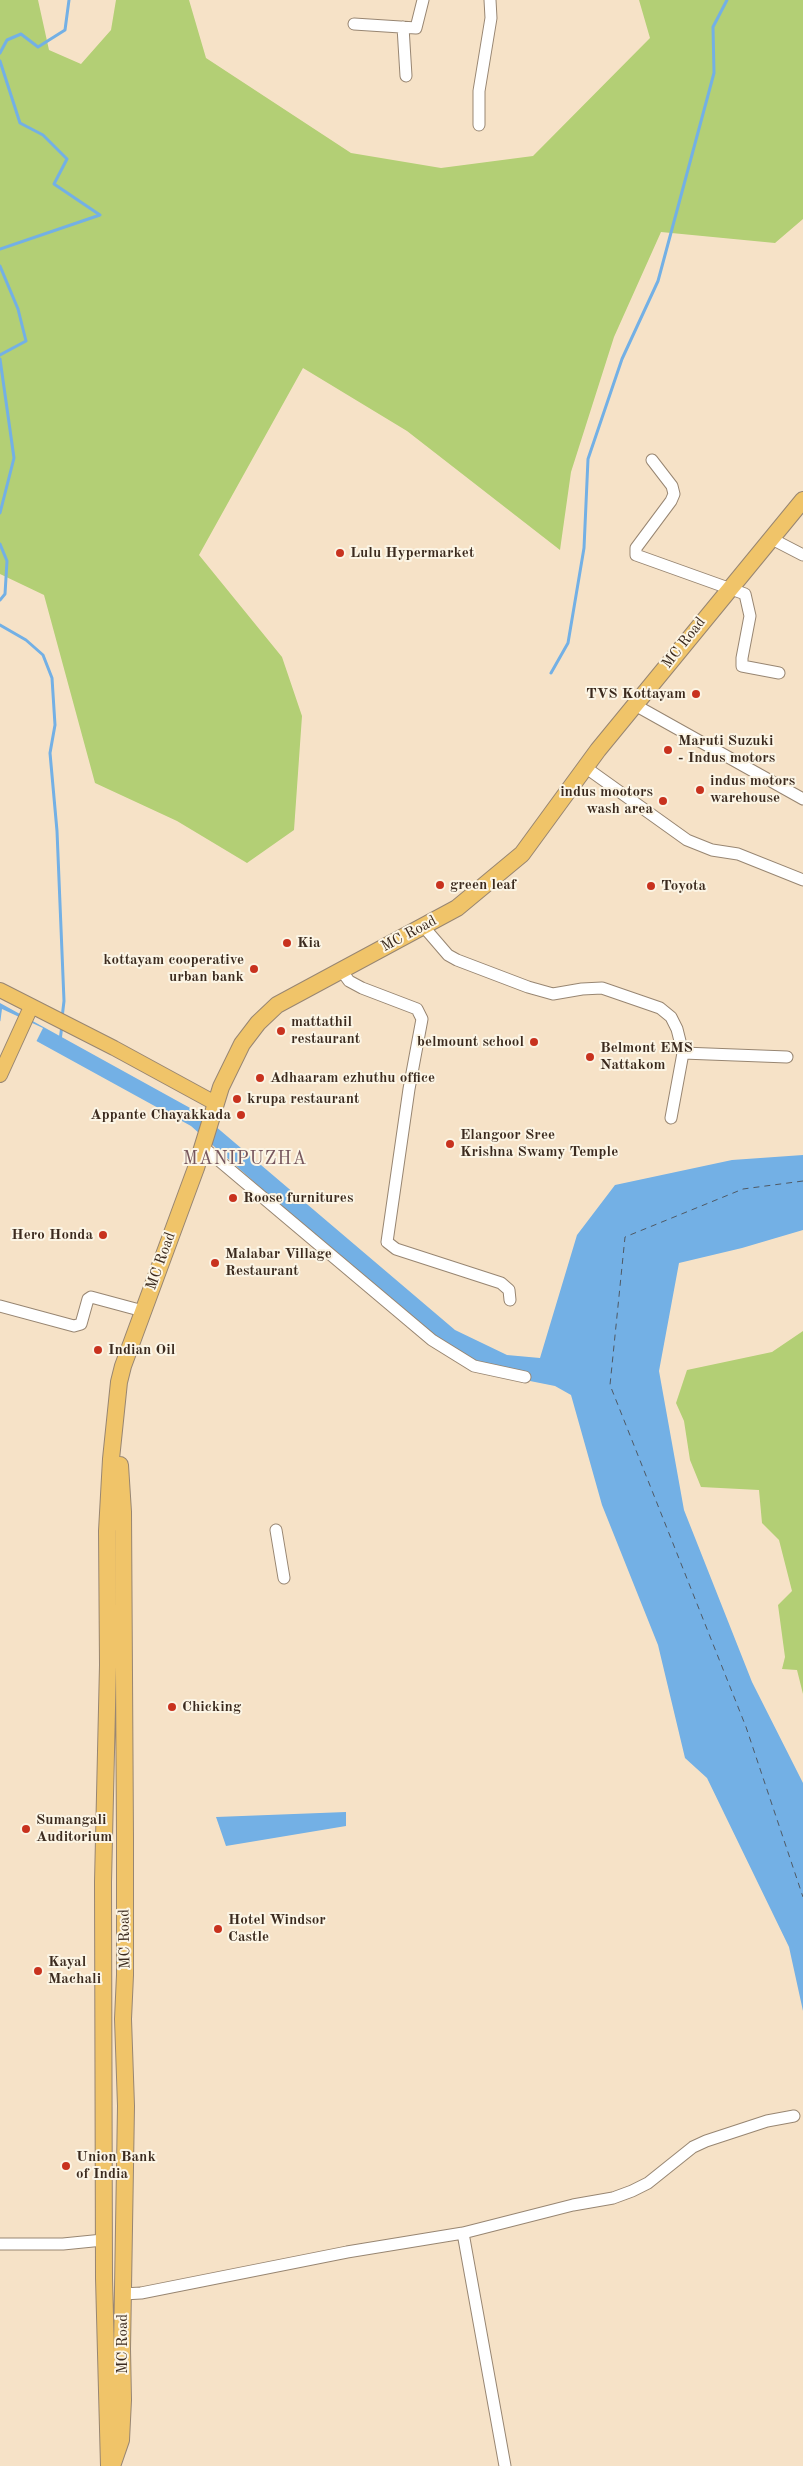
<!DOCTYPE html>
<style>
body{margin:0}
canvas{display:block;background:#f6e2c7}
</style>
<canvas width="803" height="2466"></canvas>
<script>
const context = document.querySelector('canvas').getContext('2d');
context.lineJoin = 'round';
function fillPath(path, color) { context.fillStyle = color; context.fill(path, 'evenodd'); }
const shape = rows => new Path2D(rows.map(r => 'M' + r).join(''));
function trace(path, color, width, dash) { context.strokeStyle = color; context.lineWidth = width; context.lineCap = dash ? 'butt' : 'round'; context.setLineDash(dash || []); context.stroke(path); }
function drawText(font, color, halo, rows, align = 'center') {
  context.font = font + ' "Old Standard TT",serif'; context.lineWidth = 4; context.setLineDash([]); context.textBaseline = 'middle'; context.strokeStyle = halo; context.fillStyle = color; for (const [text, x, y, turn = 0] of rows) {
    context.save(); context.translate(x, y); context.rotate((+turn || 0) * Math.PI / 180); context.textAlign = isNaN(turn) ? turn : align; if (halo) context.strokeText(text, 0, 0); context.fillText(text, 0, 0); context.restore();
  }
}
fillPath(shape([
 [0,0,38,0,49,50,81,64,111,30,116,0,189,0,206,58,351,153,441,168,533,156,650,38,639,0,803,0,803,219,775,243,661,232,614,337,571,472,560,550,407,431,303,368,199,555,282,657,302,716,294,830,247,863,177,821,95,783,44,595,0,574],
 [803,1331,803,1694,797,1670,782,1669,785,1657,778,1605,792,1591,779,1540,762,1523,759,1490,701,1487,690,1460,684,1421,676,1403,687,1370,772,1352]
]), '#b3cf75');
fillPath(shape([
 [0,1003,201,1114,455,1330,507,1355,540,1358,577,1235,615,1185,732,1160,803,1155,803,1230,742,1248,679,1263,659,1371,684,1510,752,1682,803,1783,803,2011,789,1947,707,1778,685,1758,658,1645,602,1505,571,1395,555,1386,490,1373,410,1320,191,1126,0,1021],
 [346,1812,346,1826,226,1846,216,1817]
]), '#73b0e5');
fillPath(shape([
 [2,1009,43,1028,36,1042,0,1024]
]), '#f6e2c7');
trace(shape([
 [0,53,7,40,21,34,38,47,65,30,69,0],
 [0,61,20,123,43,135,67,159,54,184,100,215,0,249],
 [0,266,18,309,26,341,0,355],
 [0,359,14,458,0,513],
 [0,544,7,561,5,594,0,600],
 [0,625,26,640,43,655,52,678,55,725,50,753,57,831,64,1001,62,1018],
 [551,673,568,643,584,548,588,459,622,359,658,281,714,73,713,27,727,0],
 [60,1041,62,1025]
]), '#73b0e5', 3);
trace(shape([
 [803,1181,743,1189,625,1237,610,1385,746,1727,803,1897]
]), '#4f5964', 1, [6, 5]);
const minor = shape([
 [354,24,416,28,423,0],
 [403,27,406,76],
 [479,125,479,91,491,18,490,0],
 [652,460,672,486,674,494,671,501,636,548,636,555,745,594,750,616,742,658,742,666,779,673],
 [772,539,803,555],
 [635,705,803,799],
 [585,767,687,840,712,850,738,854,803,880],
 [423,926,448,955,457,960,528,987,553,994,582,989,602,988,660,1008,671,1017,677,1029,683,1053,671,1118],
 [341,970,349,981,362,988,417,1009,422,1019,409,1089,387,1242,396,1249,501,1283,509,1290,510,1300],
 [683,1053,787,1057],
 [203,1147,432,1340,474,1366,525,1377],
 [0,1306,74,1326,81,1324,88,1299,91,1297,143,1311],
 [276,1530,284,1578],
 [463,2233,505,2466],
 [0,2244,63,2244,103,2240],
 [123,2294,141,2293,347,2252,463,2233,573,2205,613,2198,632,2191,648,2183,693,2147,706,2141,767,2121,794,2116]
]);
const major = shape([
 [0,990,114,1048,215,1103],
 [0,1075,31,1007]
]);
const highway = shape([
 [109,2466,104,2278,103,1882,108,1665,107,1531,111,1459,119,1382,123,1366,196,1168,221,1087,242,1044,258,1023,277,1005,457,908,522,854,598,750,803,500],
 [112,2466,121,2440,123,2400,122,2349,126,2106,123,2019,125,1975,125,1838,123,1512,120,1465]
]);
trace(minor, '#988672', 13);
trace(major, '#988672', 16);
trace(highway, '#988672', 18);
trace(minor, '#fff', 11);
trace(major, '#f0c469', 14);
trace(highway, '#f0c469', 16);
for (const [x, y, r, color] of [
 [340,553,5,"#c8321e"],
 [696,694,5,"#c8321e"],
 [668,750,5,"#c8321e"],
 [700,790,5,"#c8321e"],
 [663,801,5,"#c8321e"],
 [440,885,5,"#c8321e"],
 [651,886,5,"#c8321e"],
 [287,943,5,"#c8321e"],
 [254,969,5,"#c8321e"],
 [281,1031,5,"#c8321e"],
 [534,1042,5,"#c8321e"],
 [590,1057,5,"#c8321e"],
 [260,1078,5,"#c8321e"],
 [237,1099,5,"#c8321e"],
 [241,1115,5,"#c8321e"],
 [450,1144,5,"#c8321e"],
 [233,1198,5,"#c8321e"],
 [103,1235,5,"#c8321e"],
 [215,1263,5,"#c8321e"],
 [98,1350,5,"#c8321e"],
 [172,1707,5,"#c8321e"],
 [26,1829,5,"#c8321e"],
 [218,1929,5,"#c8321e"],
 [38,1971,5,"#c8321e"],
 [66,2166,5,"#c8321e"]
]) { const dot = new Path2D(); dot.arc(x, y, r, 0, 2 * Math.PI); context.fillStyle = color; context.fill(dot); trace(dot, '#fcf5e5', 2); }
drawText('bold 15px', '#3b2a1e', '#fcf5e5', [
 ["Lulu Hypermarket",350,553],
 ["TVS Kottayam",686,694,"right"],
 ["Maruti Suzuki",678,741],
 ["- Indus motors",678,758],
 ["indus motors",710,781],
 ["warehouse",710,798],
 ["indus mootors",653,792,"right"],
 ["wash area",653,809,"right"],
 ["green leaf",450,885],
 ["Toyota",661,886],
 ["Kia",297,943],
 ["kottayam cooperative",244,960,"right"],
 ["urban bank",244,977,"right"],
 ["mattathil",291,1022],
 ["restaurant",291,1039],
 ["belmount school",524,1042,"right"],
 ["Belmont EMS",600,1048],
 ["Nattakom",600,1065],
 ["Adhaaram ezhuthu office",270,1078],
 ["krupa restaurant",247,1099],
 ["Appante Chayakkada",231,1115,"right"],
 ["Elangoor Sree",460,1135],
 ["Krishna Swamy Temple",460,1152],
 ["Roose furnitures",243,1198],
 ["Hero Honda",93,1235,"right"],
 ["Malabar Village",225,1254],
 ["Restaurant",225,1271],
 ["Indian Oil",108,1350],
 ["Chicking",182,1707],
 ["Sumangali",36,1820],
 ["Auditorium",36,1837],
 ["Hotel Windsor",228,1920],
 ["Castle",228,1937],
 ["Kayal",48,1962],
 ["Machali",48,1979],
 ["Union Bank",76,2157],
 ["of India",76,2174]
], 'left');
drawText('15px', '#3b2a1e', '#fcf5e5', [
 ["MC Road",684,643,-52],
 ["MC Road",409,934,-28],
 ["MC Road",161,1261,-70],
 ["MC Road",125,1939,-91],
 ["MC Road",123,2344,-90]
]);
context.letterSpacing = '1px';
drawText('18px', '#77575d', '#fcf5e5', [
 ["MANIPUZHA",245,1159]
]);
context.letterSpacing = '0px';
</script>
